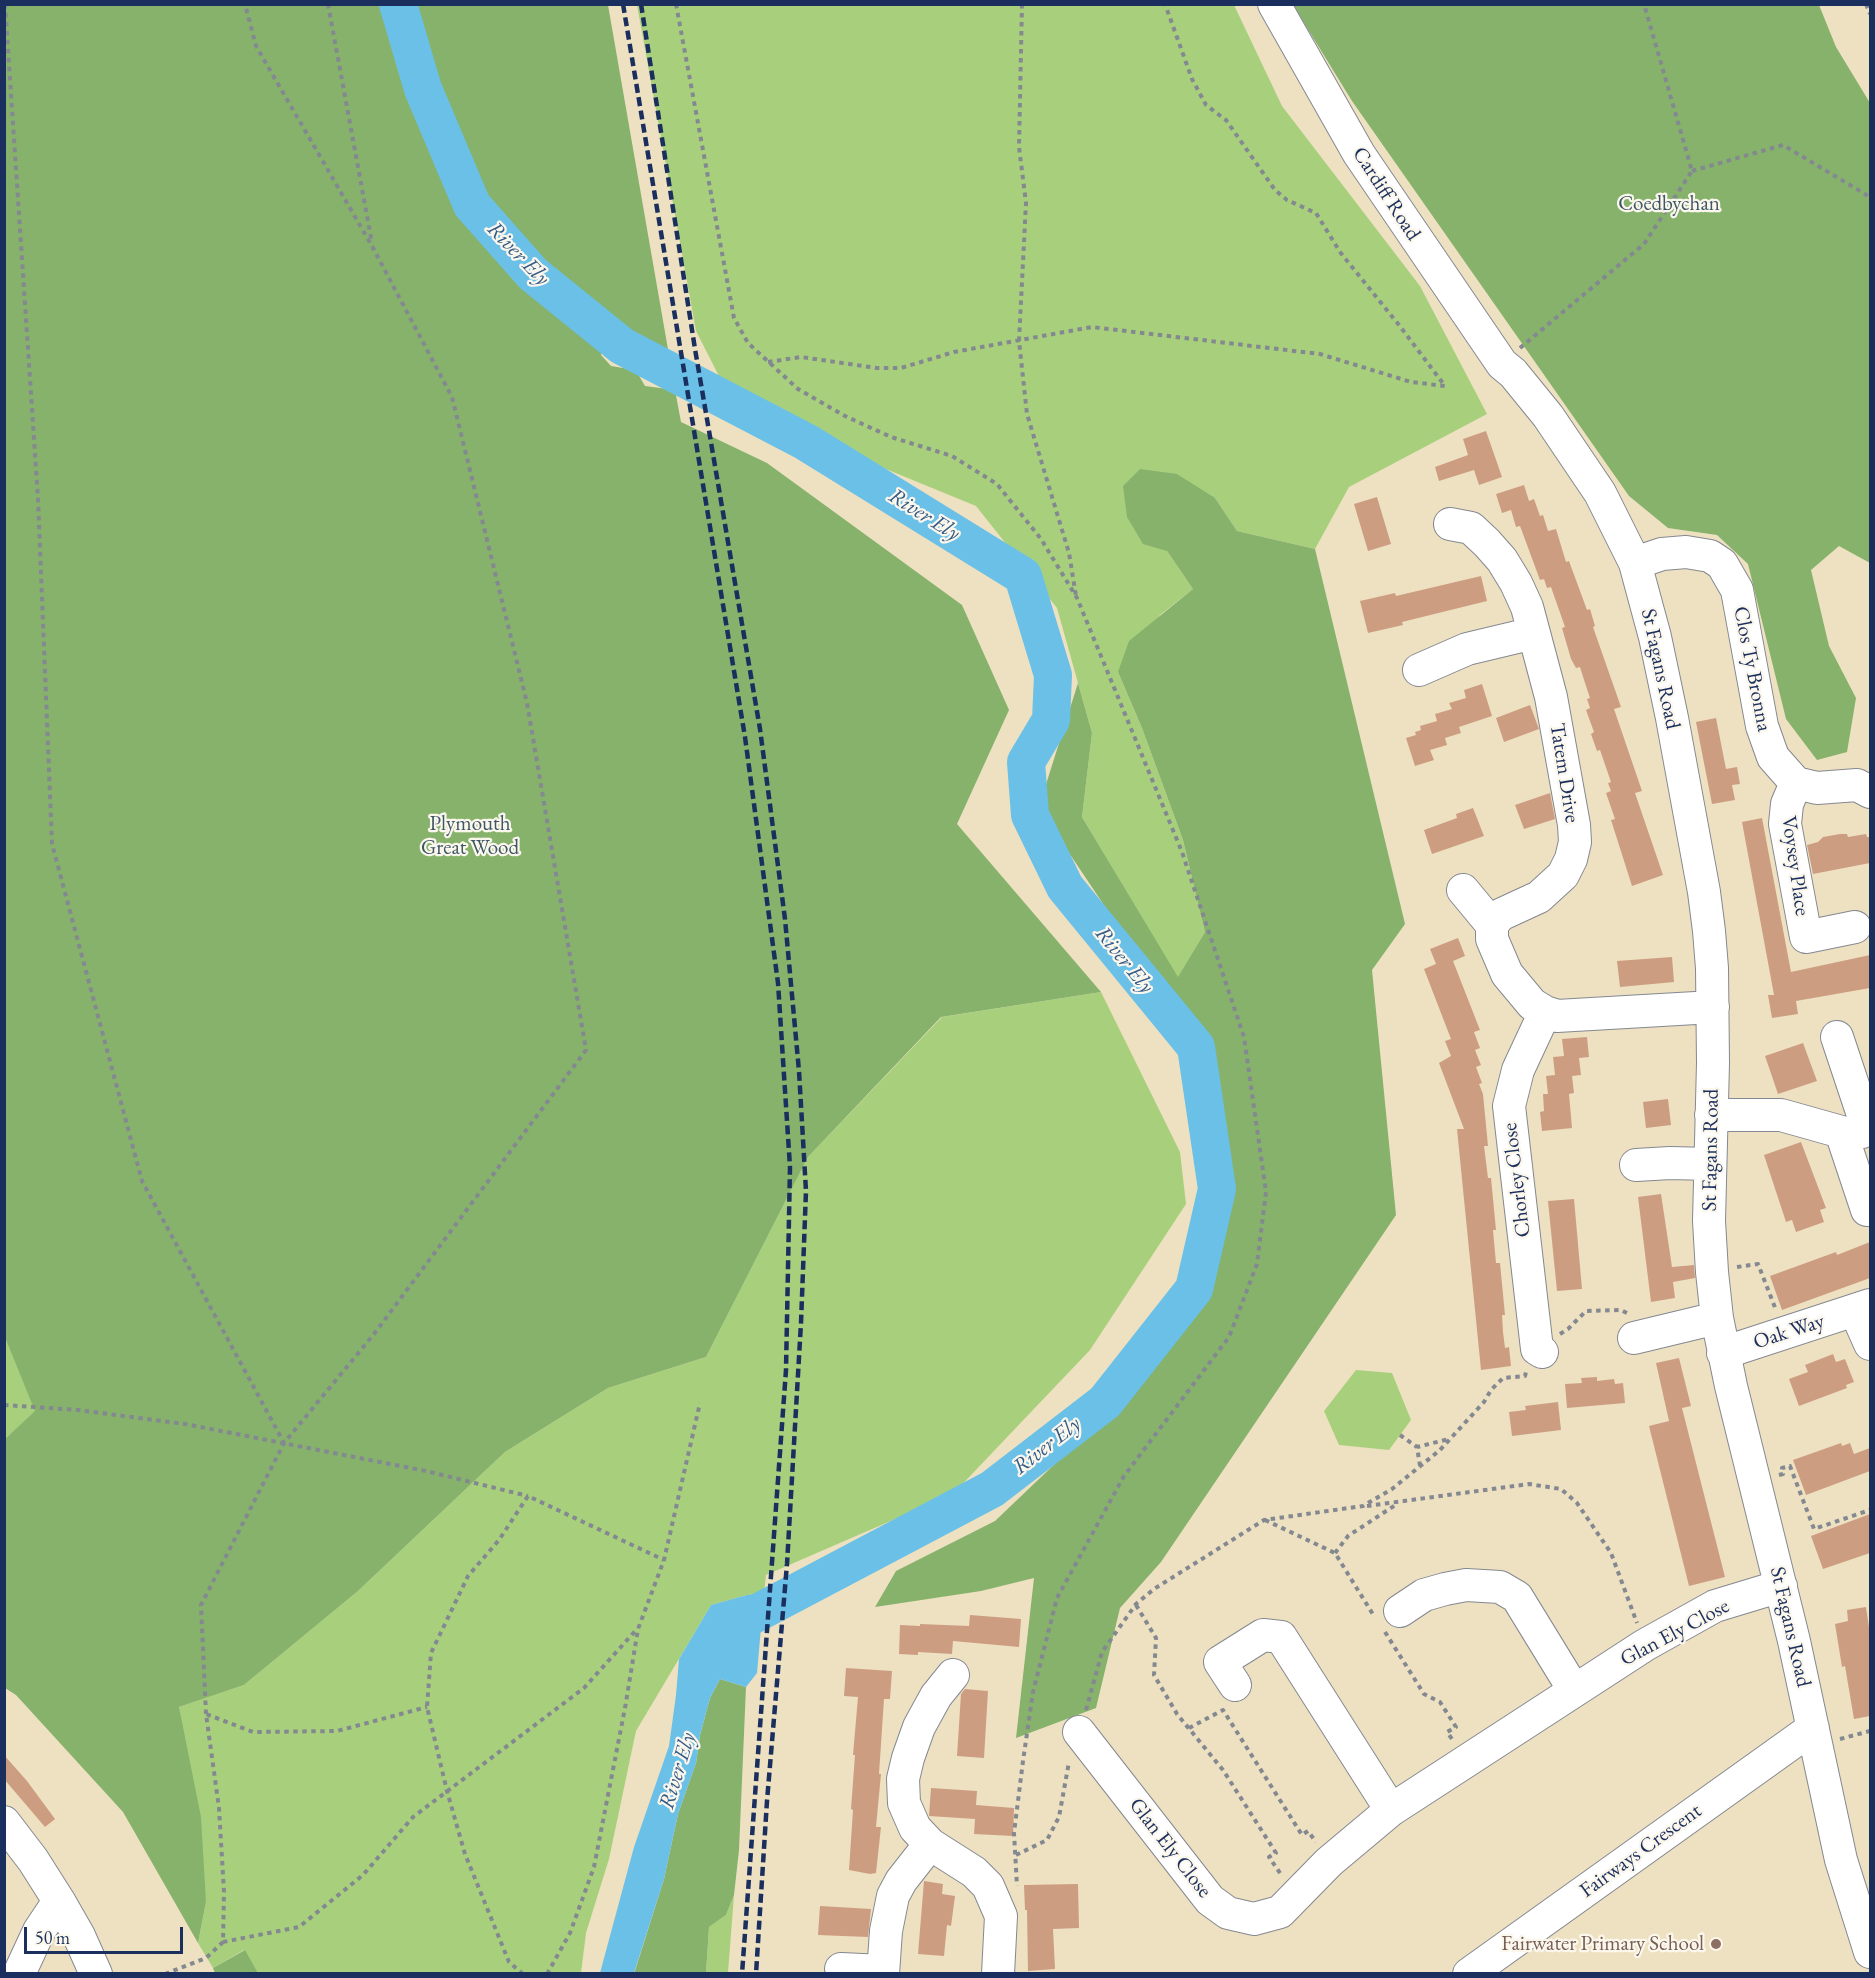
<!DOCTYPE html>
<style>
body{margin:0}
#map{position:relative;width:1875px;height:1978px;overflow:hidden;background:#eee1c1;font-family:"EB Garamond",serif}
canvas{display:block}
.frame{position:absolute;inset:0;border:6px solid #1b2f5e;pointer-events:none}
.scale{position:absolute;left:24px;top:1927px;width:159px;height:27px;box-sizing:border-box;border:3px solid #1b2f5e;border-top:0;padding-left:8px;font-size:18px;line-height:21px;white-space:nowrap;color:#1b2f5e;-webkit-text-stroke:4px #fbf7ec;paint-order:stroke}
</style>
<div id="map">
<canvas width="1875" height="1978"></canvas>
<div class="frame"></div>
<div class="scale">50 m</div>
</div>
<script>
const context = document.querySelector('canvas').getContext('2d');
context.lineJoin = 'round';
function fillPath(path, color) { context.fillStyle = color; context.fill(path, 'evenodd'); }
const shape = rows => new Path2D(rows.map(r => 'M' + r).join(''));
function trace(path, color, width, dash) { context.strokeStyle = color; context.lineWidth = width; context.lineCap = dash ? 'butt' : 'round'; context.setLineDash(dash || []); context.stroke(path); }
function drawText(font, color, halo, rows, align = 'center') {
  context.font = font + ' "EB Garamond",serif'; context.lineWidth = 4.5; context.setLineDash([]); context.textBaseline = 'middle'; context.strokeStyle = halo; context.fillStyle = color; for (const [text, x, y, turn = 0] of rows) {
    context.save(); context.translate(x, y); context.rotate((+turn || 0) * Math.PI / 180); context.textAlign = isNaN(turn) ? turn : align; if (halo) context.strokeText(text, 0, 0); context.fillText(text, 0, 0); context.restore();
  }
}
fillPath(shape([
 [637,5,1234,5,1282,106,1420,286,1487,414,1349,487,1315,549,1237,531,1215,498,1167,551,1193,589,1160,615,1118,672,1142,728,1183,840,1205,932,1178,978,1082,817,1092,733,1057,608,976,506,854,456,830,450,722,382,696,331],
 [1101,992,1180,1152,1186,1204,1090,1350,953,1494,766,1575,764,1594,747,1595,711,1605,636,1731,609,1859,586,1933,581,1973,258,1973,244,1950,213,1968,198,1943,206,1902,179,1707,244,1685,358,1591,505,1452,608,1388,706,1357,808,1157,942,1017],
 [4,1335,36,1411,5,1439,4,1439],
 [1356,1370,1392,1373,1411,1420,1389,1450,1339,1445,1324,1411],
 [734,1895,728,1973,706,1974,709,1927,726,1915]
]), '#a8d07c');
fillPath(shape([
 [5,4,608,5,669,355,656,355,640,350,619,350,604,343,601,355,611,366,629,369,638,374,645,386,675,390,681,422,767,463,962,605,1009,710,957,824,1101,992,941,1017,808,1157,706,1357,608,1388,505,1452,358,1591,244,1685,179,1707,201,1817,206,1902,198,1943,123,1812,16,1695,5,1688,5,1439,35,1411,4,1335],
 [1293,5,1819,5,1836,47,1870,103,1870,563,1839,546,1811,570,1829,646,1856,698,1847,752,1817,760,1786,719,1748,564,1717,535,1668,528,1629,496,1352,101],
 [1140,469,1177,474,1215,498,1237,531,1315,549,1405,924,1372,970,1396,1215,1161,1562,1120,1608,1096,1708,1016,1738,1034,1578,981,1591,875,1607,896,1571,995,1521,1060,1459,1127,1387,1171,1315,1222,1249,1233,1188,1211,1121,1210,1072,1175,1011,1063,844,1042,797,1078,683,1092,733,1082,817,1178,977,1205,932,1183,840,1142,728,1118,672,1129,641,1193,589,1167,551,1143,544,1127,517,1123,486],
 [720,1679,746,1687,739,1850,734,1895,726,1915,709,1927,706,1973,634,1974,664,1879,678,1814,696,1763,700,1735,710,1698],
 [245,1950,258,1973,215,1973,213,1968]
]), '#86b26c');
fillPath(shape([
 [764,1594,757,1673,746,1687,720,1679,710,1698,700,1735,696,1763,678,1814,664,1879,634,1973,600,1973,634,1847,669,1746,676,1695,679,1659,711,1605,747,1595]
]), '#6bc0e7');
trace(shape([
 [398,4,423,89,472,205,533,274,622,346,806,442,1023,576,1053,675,1051,720,1026,762,1030,815,1065,887,1196,1047,1217,1189,1194,1289,1105,1402,992,1489,721,1632,720,1635]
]), '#6bc0e7', 38);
fillPath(shape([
 [1486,431,1502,477,1479,485,1474,470,1439,481,1435,467,1468,455,1463,439],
 [1524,485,1529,501,1534,499,1540,516,1543,515,1548,531,1556,529,1566,562,1569,561,1587,610,1590,609,1595,626,1593,627,1621,707,1614,709,1642,791,1635,793,1663,875,1632,886,1611,820,1615,819,1606,793,1611,791,1608,783,1611,782,1600,750,1597,751,1591,734,1594,732,1586,710,1590,708,1587,699,1590,698,1585,683,1580,667,1576,668,1571,659,1562,628,1565,627,1551,587,1547,588,1544,579,1540,580,1520,526,1516,527,1511,510,1502,513,1496,494],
 [1377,497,1391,544,1368,551,1354,504],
 [1481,576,1487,601,1402,622,1403,625,1368,633,1360,601,1395,593,1396,596],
 [1482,684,1492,716,1459,727,1461,733,1445,738,1447,745,1430,750,1434,760,1415,766,1406,738,1416,735,1415,732,1421,730,1420,726,1437,721,1435,714,1452,709,1449,703,1466,698,1464,690],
 [1530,705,1539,729,1504,742,1496,718],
 [1716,718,1726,769,1737,767,1740,784,1732,785,1735,800,1712,804,1696,722],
 [1550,793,1555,819,1524,829,1515,805],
 [1473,808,1484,836,1432,854,1424,830,1457,818,1456,814],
 [1762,818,1791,972,1870,955,1870,988,1796,1001,1798,1014,1772,1018,1768,995,1774,995,1742,822],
 [1840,834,1847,834,1848,837,1866,834,1867,837,1870,837,1870,863,1813,874,1807,845,1818,842,1823,837],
 [1458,938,1465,956,1453,961,1480,1030,1474,1032,1480,1048,1475,1050,1481,1065,1476,1067,1482,1083,1479,1084,1483,1094,1488,1146,1484,1146,1488,1178,1491,1178,1496,1230,1493,1230,1496,1263,1500,1263,1505,1315,1502,1315,1503,1332,1505,1348,1509,1347,1511,1366,1481,1370,1457,1129,1464,1129,1439,1063,1451,1056,1445,1041,1451,1039,1424,969,1436,964,1430,949],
 [1672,957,1674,982,1620,987,1617,961],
 [1587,1037,1589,1057,1579,1058,1581,1075,1572,1076,1574,1093,1569,1094,1572,1128,1542,1131,1540,1112,1544,1111,1543,1094,1548,1094,1546,1076,1555,1075,1553,1057,1564,1056,1562,1039],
 [1803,1043,1817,1081,1778,1094,1765,1056],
 [1668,1099,1671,1125,1646,1128,1643,1102],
 [1801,1142,1826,1208,1820,1210,1824,1222,1796,1232,1792,1220,1786,1222,1764,1155],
 [1661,1194,1672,1267,1694,1265,1695,1278,1673,1282,1675,1298,1651,1302,1638,1197],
 [1574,1199,1582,1289,1557,1291,1548,1201],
 [1870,1242,1870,1278,1782,1310,1770,1276,1836,1252,1837,1255],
 [1833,1354,1836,1362,1845,1359,1854,1382,1846,1385,1847,1388,1799,1406,1789,1379,1808,1372,1805,1365],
 [1679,1358,1691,1406,1682,1408,1725,1577,1689,1586,1649,1426,1669,1421,1656,1363],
 [1597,1377,1597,1381,1614,1379,1615,1384,1623,1383,1625,1403,1567,1408,1565,1384,1582,1383,1581,1378],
 [1558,1402,1561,1430,1512,1436,1509,1412,1526,1410,1525,1406],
 [1841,1443,1842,1446,1850,1443,1854,1454,1870,1448,1870,1471,1806,1495,1793,1460],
 [1870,1514,1870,1553,1823,1569,1811,1536],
 [1866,1607,1870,1634,1870,1716,1854,1719,1845,1666,1842,1667,1835,1624,1848,1621,1847,1610],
 [970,1615,1021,1619,1019,1647,953,1641,952,1654,918,1652,918,1655,899,1654,900,1625,920,1626,920,1624,969,1626],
 [846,1668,892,1671,890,1699,884,1699,879,1774,881,1774,876,1827,881,1827,876,1873,870,1874,849,1870,853,1810,851,1809,855,1755,853,1755,858,1697,844,1696],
 [965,1689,988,1691,984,1758,957,1756,961,1694],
 [4,1755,27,1781,55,1819,45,1827,4,1779],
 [931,1788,977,1791,976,1805,1014,1808,1013,1836,974,1834,975,1819,929,1816],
 [924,1881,943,1884,942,1894,955,1896,951,1926,947,1925,944,1956,918,1954],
 [1078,1884,1079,1928,1053,1929,1055,1969,1028,1971,1027,1910,1025,1910,1024,1885],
 [820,1906,871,1909,868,1937,818,1935]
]), '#cd9d82');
const minor = shape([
 [1274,4,1359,154,1502,364,1513,373,1548,416,1600,493,1635,563,1655,637,1672,718,1704,892,1709,931,1712,968,1713,1063,1709,1221,1712,1272,1717,1318,1731,1386,1794,1641,1841,1860,1870,1952],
 [1450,524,1471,528,1487,543,1502,560,1516,583,1527,607,1551,697,1574,825,1575,842,1571,859,1563,875,1539,897,1500,915,1492,925,1492,939,1507,974,1532,1004,1545,1012,1557,1016,1713,1007],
 [1635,563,1662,554,1686,552,1710,556,1722,564,1737,590,1762,726,1773,757,1796,783,1817,788,1857,785,1870,792],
 [1419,670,1467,649,1534,633],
 [1796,783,1787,804,1785,824,1806,937,1855,927],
 [1463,890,1492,925],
 [1837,1037,1868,1130],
 [1711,1115,1781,1115,1845,1133,1862,1132,1870,1129],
 [1841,1132,1867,1210],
 [1636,1165,1670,1163,1710,1164],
 [1855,1310,1870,1344],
 [1634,1338,1717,1318],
 [1542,1352,1537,1349,1509,1106,1518,1070,1545,1012],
 [1723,1353,1870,1305],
 [1400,1611,1424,1595,1445,1589,1466,1585,1500,1587,1517,1597,1574,1690],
 [953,1675,936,1696,919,1727,908,1758,903,1779,904,1803,915,1828,930,1844,974,1872,988,1886,1001,1916,998,1974],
 [1235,1685,1220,1662,1263,1635,1281,1637,1391,1810],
 [1079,1732,1210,1900,1228,1913,1254,1919,1280,1912,1329,1862,1391,1810,1645,1645,1715,1606,1781,1586],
 [4,1822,33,1860,59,1901,79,1936,96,1974],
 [841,1969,883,1971],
 [19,1974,39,1931,59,1901],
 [883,1974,886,1931,893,1896,901,1881,930,1844],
 [1469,1974,1813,1728]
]);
trace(minor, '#848890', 34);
trace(shape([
 [5,4,38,499,52,844,142,1181,284,1443],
 [328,4,372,243],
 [676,4,734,318,748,343,798,389,845,416,891,437,952,456,997,484,1041,539,1077,598,1182,852,1244,1037,1266,1192,1257,1264,1229,1337,1124,1476,1057,1598,1033,1692,1023,1761,1014,1833,1017,1886],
 [1022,4,1019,147,1026,203,1019,341,1027,414,1069,553,1076,596],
 [1866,4,1870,14],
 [1692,171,1783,145,1870,197],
 [1520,348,1644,244,1692,171,1644,4],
 [768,362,801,357,877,368,901,368,954,352,1092,327,1320,354,1411,382,1445,386,1399,325,1340,252,1316,213,1287,200,1275,190,1226,120,1206,105,1192,79,1165,4],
 [1737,1267,1758,1264,1776,1310],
 [1560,1334,1568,1329,1586,1311,1621,1310,1627,1313],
 [4,1405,78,1410,185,1424,426,1471,528,1496],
 [1400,1435,1417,1447],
 [1420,1466,1417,1447,1449,1439],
 [1779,1475,1783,1474,1782,1468,1790,1466,1814,1529,1870,1510],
 [1367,1506,1529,1484,1561,1489,1577,1503,1611,1553,1637,1623],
 [1265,1520,1335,1553,1374,1616],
 [1335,1553,1348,1536,1397,1504],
 [1136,1605,1156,1638,1154,1675,1177,1714,1223,1770,1276,1853,1269,1857,1282,1876],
 [1385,1632,1424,1694,1440,1702,1456,1727,1447,1732,1452,1739],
 [1086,1710,1102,1652,1136,1604,1154,1589,1264,1520,1363,1506,1392,1489,1440,1450,1484,1402,1491,1390,1503,1378,1525,1376,1526,1372],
 [206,1714,201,1605,284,1443,374,1334,586,1050,527,703,452,397,372,246,256,46,245,4],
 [1189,1728,1223,1710,1302,1835,1308,1831,1316,1842],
 [1840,1739,1870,1731],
 [1016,1855,1047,1840,1059,1817,1069,1762],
 [223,1942,299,1927,363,1875,413,1817,584,1688,637,1629],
 [165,1974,206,1958,223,1942,224,1892,219,1808,206,1714,253,1732,337,1731,427,1707],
 [523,1974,509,1962,465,1854,447,1791,427,1707,431,1653,468,1576,499,1540,528,1496,664,1560],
 [547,1974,570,1933,594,1867,625,1708,638,1629,664,1560,700,1403]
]), '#848890', 4, [4.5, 4.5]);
trace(minor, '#fff', 32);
trace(shape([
 [623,4,745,737,778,983,790,1167,786,1370,742,1974],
 [641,4,695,349,760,729,785,919,799,1071,806,1191,801,1323,787,1564,767,1801,756,1974]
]), '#1b2f5e', 4.5, [9, 4.5]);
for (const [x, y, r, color] of [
 [1716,1944,6,"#8d6e63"]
]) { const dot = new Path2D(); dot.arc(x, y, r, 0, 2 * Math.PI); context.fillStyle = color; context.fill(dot); trace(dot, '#fbf7ec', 2); }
drawText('21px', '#1b2f5e', '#fbf7ec', [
 ["Cardiff Road",1386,194,57],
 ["St Fagans Road",1660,669,78],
 ["Clos Ty Bronna",1752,669,79],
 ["Tatem Drive",1564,773,81],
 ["Voysey Place",1795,866,82],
 ["St Fagans Road",1711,1150,-89],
 ["Chorley Close",1517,1180,-97],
 ["Oak Way",1789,1332,-18],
 ["St Fagans Road",1790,1627,77],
 ["Glan Ely Close",1675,1633,-28],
 ["Glan Ely Close",1170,1848,52],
 ["Fairways Crescent",1641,1851,-36]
]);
drawText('21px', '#3e5766', '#fbf7ec', [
 ["Coedbychan",1669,204],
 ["Plymouth",470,824],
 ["Great Wood",470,848]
]);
drawText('21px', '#785e54', '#fbf7ec', [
 ["Fairwater Primary School",1704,1944]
], 'right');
drawText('italic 22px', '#335a87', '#fbf7ec', [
 ["River Ely",518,254,46],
 ["River Ely",924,515,32],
 ["River Ely",1124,960,51],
 ["River Ely",1047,1446,-38],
 ["River Ely",678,1771,-73]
]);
</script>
